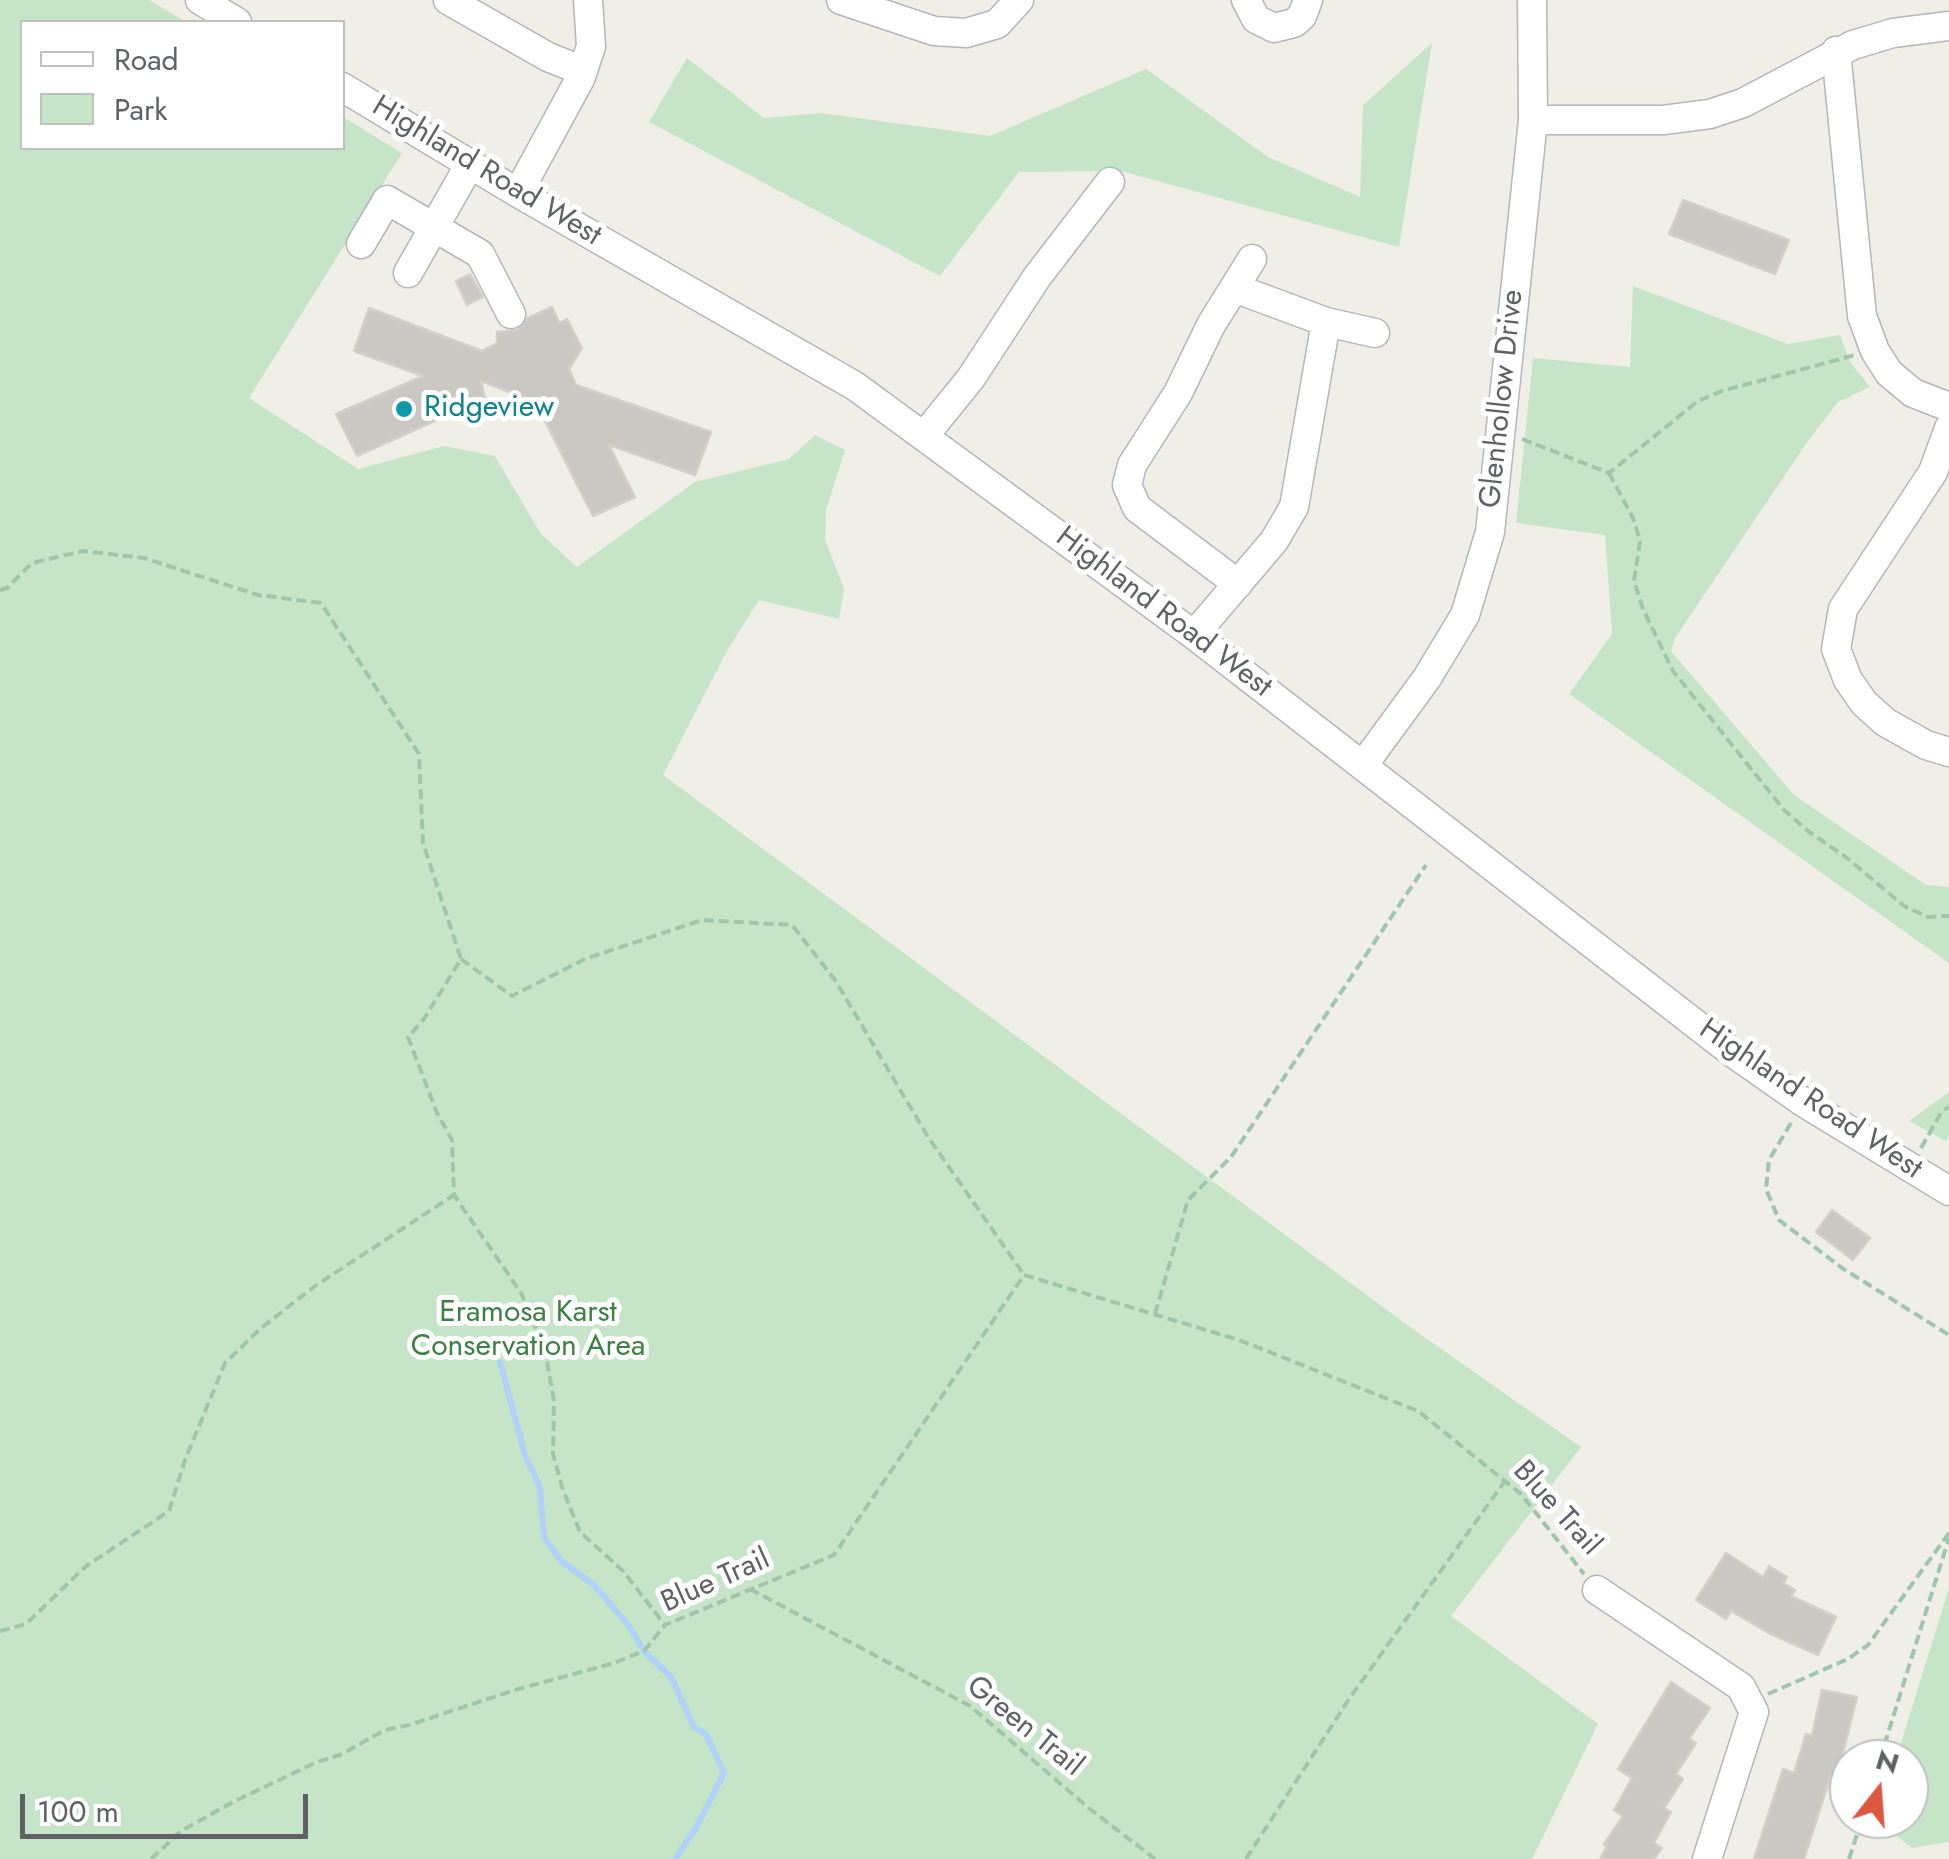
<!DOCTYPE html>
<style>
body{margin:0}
#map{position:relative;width:1949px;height:1859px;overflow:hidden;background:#efeee7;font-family:Jost,sans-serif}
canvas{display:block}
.legend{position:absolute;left:20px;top:20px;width:325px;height:130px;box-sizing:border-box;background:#fff;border:2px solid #bfc0c2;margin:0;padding:12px 18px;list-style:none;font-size:30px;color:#5f6166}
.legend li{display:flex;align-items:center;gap:20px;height:50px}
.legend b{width:50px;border:2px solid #bfc0c2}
.north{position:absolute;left:1829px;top:1739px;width:100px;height:100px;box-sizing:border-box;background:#fff;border:2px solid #bfc0c2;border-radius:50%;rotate:17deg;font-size:28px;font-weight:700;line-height:40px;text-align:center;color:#5f6166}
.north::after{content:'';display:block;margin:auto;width:35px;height:45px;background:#dc5941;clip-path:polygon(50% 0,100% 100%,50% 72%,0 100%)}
.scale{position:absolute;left:20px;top:1794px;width:288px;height:45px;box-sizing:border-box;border:5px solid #5f6166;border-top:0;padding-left:12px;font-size:30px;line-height:35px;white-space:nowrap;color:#5f6166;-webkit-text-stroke:8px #fff;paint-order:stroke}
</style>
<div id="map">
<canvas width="1949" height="1859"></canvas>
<ul class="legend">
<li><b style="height:12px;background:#fff"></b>Road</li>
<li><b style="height:28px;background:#c6e5c8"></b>Park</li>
</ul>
<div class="north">N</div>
<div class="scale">100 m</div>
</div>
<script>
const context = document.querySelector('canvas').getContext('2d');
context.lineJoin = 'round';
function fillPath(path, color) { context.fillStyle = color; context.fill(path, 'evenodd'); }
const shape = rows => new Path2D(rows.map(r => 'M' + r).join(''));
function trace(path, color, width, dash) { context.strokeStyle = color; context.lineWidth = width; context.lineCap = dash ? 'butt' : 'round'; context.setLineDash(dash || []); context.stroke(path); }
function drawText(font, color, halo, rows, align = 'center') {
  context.font = font + ' Jost,sans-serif'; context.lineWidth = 10; context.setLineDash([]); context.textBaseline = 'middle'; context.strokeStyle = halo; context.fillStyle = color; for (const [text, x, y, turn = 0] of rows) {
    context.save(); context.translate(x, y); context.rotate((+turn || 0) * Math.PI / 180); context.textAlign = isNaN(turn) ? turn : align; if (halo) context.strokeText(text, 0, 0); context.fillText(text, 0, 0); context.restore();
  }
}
fillPath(shape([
 [0,0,149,0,186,22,22,22,22,148,342,148,343,117,402,153,249,398,358,469,444,446,495,456,541,534,577,567,695,482,789,459,815,435,845,450,826,510,825,539,844,589,839,619,759,600,727,651,663,775,1410,1327,1581,1447,1451,1616,1598,1724,1532,1859,0,1859],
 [1432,43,1399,247,1121,171,1019,172,940,276,649,122,687,58,764,118,821,113,990,136,1146,69,1268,157,1360,197,1363,105],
 [1633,286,1788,344,1840,335,1850,362,1870,387,1838,402,1808,441,1675,638,1671,651,1794,795,1926,885,1949,887,1949,963,1569,694,1612,634,1605,535,1516,523,1533,358,1630,367],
 [1949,1092,1949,1136,1946,1141,1909,1121],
 [1949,1588,1949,1842,1912,1848,1894,1834,1891,1819,1909,1819,1909,1759,1896,1759]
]), '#c6e5c8');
trace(shape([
 [500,1362,525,1455,540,1487,544,1537,561,1561,594,1585,629,1626,644,1651,671,1677,694,1727,706,1734,724,1773,697,1826,675,1859]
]), '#aed2f8', 6);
const building = shape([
 [1683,200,1789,240,1775,274,1669,234,1683,200],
 [470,274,483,297,467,305,456,281,470,274],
 [552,307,559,323,567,319,582,348,569,369,576,385,711,432,695,475,609,445,635,497,593,516,544,419,556,410,481,381,485,398,357,456,336,414,423,376,354,351,369,308,482,351,497,343,497,332,518,330,528,318,552,307],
 [1832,1210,1870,1238,1853,1260,1816,1232,1832,1210],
 [1726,1553,1763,1577,1769,1566,1787,1577,1783,1583,1795,1590,1791,1596,1836,1617,1818,1655,1769,1633,1731,1611,1726,1619,1696,1600,1726,1553],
 [1671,1682,1710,1708,1689,1739,1696,1743,1676,1774,1683,1779,1664,1808,1671,1812,1654,1843,1662,1848,1654,1859,1600,1859,1607,1847,1604,1844,1623,1816,1614,1810,1632,1778,1618,1769,1671,1682],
 [1822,1690,1857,1697,1837,1777,1831,1775,1804,1859,1754,1859,1783,1769,1794,1773,1806,1734,1812,1736,1822,1690]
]);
fillPath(building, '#cbc8c4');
trace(building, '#d4d0c6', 2.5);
const minor = shape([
 [200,0,237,22],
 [448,0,548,57,583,71],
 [841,0,934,31,966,33,997,24,1019,0],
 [1246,0,1256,19,1274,28,1294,23,1302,16,1308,0],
 [1836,51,1862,316,1875,351,1889,373,1913,393,1949,407],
 [342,87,518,193,855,386,1194,635,1729,1050,1803,1102,1949,1191],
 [1533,120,1663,120,1710,114,1743,103,1853,45,1893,33,1949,26],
 [518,193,581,77,591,46,588,0],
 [361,244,387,200,480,254,511,314],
 [408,273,470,164],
 [1237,289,1326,322,1375,333],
 [1949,428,1933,472,1843,609,1836,649,1848,680,1864,703,1885,722,1926,745,1949,752],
 [924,436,971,378,1037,277,1110,182],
 [1238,584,1137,508,1127,485,1132,465,1178,393,1211,325,1252,259],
 [1194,635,1274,541,1294,507,1326,322],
 [1364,764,1427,678,1465,615,1490,532,1533,120,1532,0],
 [1597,1590,1741,1687,1754,1712,1707,1859]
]);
trace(minor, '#b4b6ba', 31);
trace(shape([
 [1522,439,1609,473,1698,401,1722,391,1855,355],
 [1609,473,1633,518,1640,541,1634,581,1643,609,1673,671,1784,810,1808,831,1847,858,1904,906,1928,917,1949,916],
 [0,590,7,588,32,563,83,551,144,558,258,595,321,603,419,754,423,843,461,959,424,1019,408,1037,437,1113,452,1140,454,1195,521,1293,545,1350,554,1401,553,1454,563,1490,580,1532,623,1571,665,1625],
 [461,959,512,996,585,959,702,920,792,925,835,980,928,1137,1024,1275],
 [1791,1123,1769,1160,1766,1189,1779,1220,1842,1268,1949,1335],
 [1921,1148,1942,1111,1949,1107],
 [1155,1314,1188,1200,1231,1157,1426,865],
 [750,1589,970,1706,1090,1809,1155,1859],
 [0,1631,26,1624,85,1567,169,1511,185,1460,225,1363,261,1328,315,1286,454,1195],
 [1768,1694,1848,1659,1868,1645,1949,1533],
 [1880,1759,1949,1538],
 [151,1859,181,1831,233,1802,317,1762,340,1755,385,1730,409,1725,515,1690,614,1663,644,1651,665,1625,834,1555,1024,1275,1239,1340,1418,1411,1521,1494,1584,1574],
 [1246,1859,1349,1699,1505,1481],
 [1849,1859,1862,1819]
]), '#a0c5ad', 4, [10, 5]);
trace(minor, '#fff', 28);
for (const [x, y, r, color] of [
 [404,409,10,"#0f9aa8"]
]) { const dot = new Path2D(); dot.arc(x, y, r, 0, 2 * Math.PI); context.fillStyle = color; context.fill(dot); trace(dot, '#fff', 4); }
drawText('30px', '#5f6166', '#fff', [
 ["Highland Road West",486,172,31],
 ["Glenhollow Drive",1503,399,-84],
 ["Highland Road West",1163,613,37],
 ["Highland Road West",1810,1100,34],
 ["Blue Trail",1556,1509,48],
 ["Blue Trail",716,1582,-24],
 ["Green Trail",1024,1727,39]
]);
drawText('30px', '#0d838f', '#fff', [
 ["Ridgeview",424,409]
], 'left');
drawText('30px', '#3c8044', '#fff', [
 ["Eramosa Karst",528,1314],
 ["Conservation Area",528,1348]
]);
</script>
